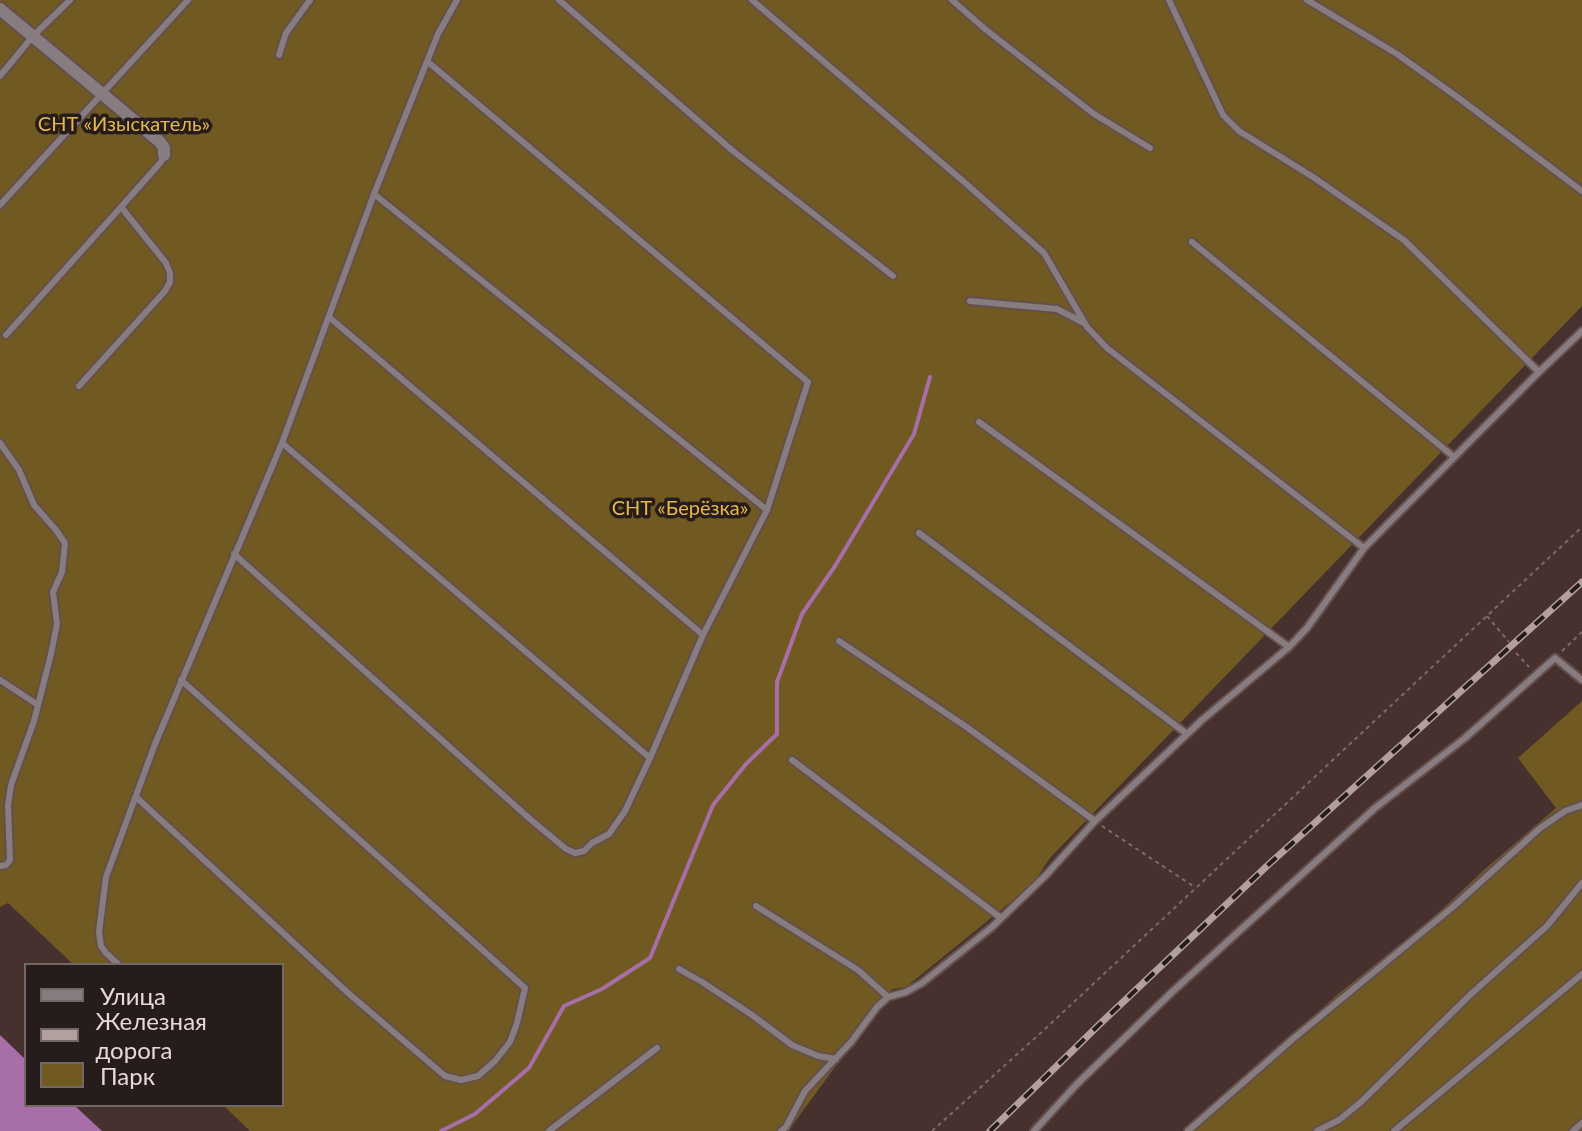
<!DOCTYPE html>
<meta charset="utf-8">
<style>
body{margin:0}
#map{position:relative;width:1582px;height:1131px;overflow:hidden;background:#47312e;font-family:Lato,sans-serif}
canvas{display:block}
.legend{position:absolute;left:24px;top:963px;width:260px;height:144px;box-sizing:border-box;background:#261c1b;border:2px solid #736866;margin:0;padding:10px 14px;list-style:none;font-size:24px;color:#e7d9d7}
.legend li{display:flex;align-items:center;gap:16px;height:40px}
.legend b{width:40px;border:2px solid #736866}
</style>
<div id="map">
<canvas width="1582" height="1131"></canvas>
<ul class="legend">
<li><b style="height:10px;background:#877c7f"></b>Улица</li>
<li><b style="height:10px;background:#b1a09e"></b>Железная дорога</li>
<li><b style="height:22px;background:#705a22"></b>Парк</li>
</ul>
</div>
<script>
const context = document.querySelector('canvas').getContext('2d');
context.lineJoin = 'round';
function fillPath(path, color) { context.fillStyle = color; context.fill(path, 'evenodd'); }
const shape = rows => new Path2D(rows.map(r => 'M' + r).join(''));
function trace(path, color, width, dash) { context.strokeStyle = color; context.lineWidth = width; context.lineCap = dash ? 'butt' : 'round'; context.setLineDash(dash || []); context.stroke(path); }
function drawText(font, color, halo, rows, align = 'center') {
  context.font = font + ' Lato,sans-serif'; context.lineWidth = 7; context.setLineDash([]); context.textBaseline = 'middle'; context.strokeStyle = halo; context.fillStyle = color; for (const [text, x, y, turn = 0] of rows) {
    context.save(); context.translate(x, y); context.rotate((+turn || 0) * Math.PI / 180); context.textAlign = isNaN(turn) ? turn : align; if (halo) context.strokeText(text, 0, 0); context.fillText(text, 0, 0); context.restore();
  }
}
fillPath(shape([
 [0,0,1582,0,1582,306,1050,858,1033,884,906,987,892,989,794,1123,786,1131,250,1131,223,1105,282,1105,282,965,74,965,8,903,0,907],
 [1582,701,1582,1131,1191,1131,1212,1108,1337,995,1433,918,1484,870,1556,808,1518,758]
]), '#705a22');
fillPath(shape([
 [0,1035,26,1060,26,1105,74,1105,102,1131,0,1131]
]), '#a76ea8');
trace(shape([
 [441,1131,475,1114,529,1068,564,1006,602,989,650,958,713,805,746,764,777,734,777,682,802,614,835,566,914,434,930,377]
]), '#a76ea8', 4);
const service = shape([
 [559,0,733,151,893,276],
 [752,0,963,181,1044,253,1087,327,1107,348,1364,548],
 [952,0,985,29,1094,114,1150,148],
 [1169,0,1223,115,1239,131,1313,177,1404,240,1539,372],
 [1307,0,1397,54,1460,99,1582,191],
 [279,55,286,33,310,0],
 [0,76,33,36,70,0],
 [374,194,767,510],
 [0,205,188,0],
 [1192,242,1454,457],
 [970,301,1057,309,1084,323],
 [329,317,703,635],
 [6,335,121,207],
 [79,386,165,291,170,282,170,273,166,263,121,207,161,162,164,155],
 [979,422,1289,647],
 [0,443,19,470,34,505,56,530,65,543,62,572,53,592,57,624,51,654,34,721,11,785,8,805,10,860,6,865,0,866],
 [282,443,650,758],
 [919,533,1187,734],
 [234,554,530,819,566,849,575,853,584,851,592,843,609,834,625,811,650,758,703,635,767,510,808,382,428,62],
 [839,641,968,728,1095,821],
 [0,680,38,705],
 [792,760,1001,918],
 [136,797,347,992,445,1076,461,1080,478,1076,495,1061,510,1042,517,1023,525,988,181,680],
 [756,906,858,970,888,997],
 [119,965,106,953,101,946,99,932,106,877,155,744,282,443,374,194,438,34,457,0],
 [679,969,702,982,752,1015,792,1045,818,1056,836,1059],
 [549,1131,657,1048],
 [781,1131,786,1127,805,1091,851,1042,877,1007,888,997,906,992,922,983,992,927,1046,875,1095,821,1202,720,1289,647,1307,628,1364,548,1539,372,1582,331],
 [1034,1131,1077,1084,1172,992,1375,808,1465,738,1555,658,1582,680],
 [1188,1131,1294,1038,1454,906,1539,829,1565,811,1582,805],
 [1317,1131,1339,1120,1361,1102,1471,994,1547,926,1582,883],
 [1394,1131,1582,974],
 [1573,1131,1582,1123]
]);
const minor = shape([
 [0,9,160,142,164,148,164,155]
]);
trace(service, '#644f4c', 10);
trace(minor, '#644f4c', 16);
trace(shape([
 [1487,616,1509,642],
 [1562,651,1582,632],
 [1516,653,1529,667],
 [1102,826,1193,886],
 [932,1131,1044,1030,1582,527]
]), '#7e6b68', 2, [4, 4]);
trace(service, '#877c7f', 6);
trace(minor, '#877c7f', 12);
const rail = shape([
 [990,1131,1103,1021,1268,865,1582,582]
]);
trace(rail, '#b1a09e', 7);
trace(rail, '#261c1b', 4, [12]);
drawText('20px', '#e5b949', '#261c1b', [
 ["СНТ «Изыскатель»",124,125],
 ["СНТ «Берёзка»",680,509]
]);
</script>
